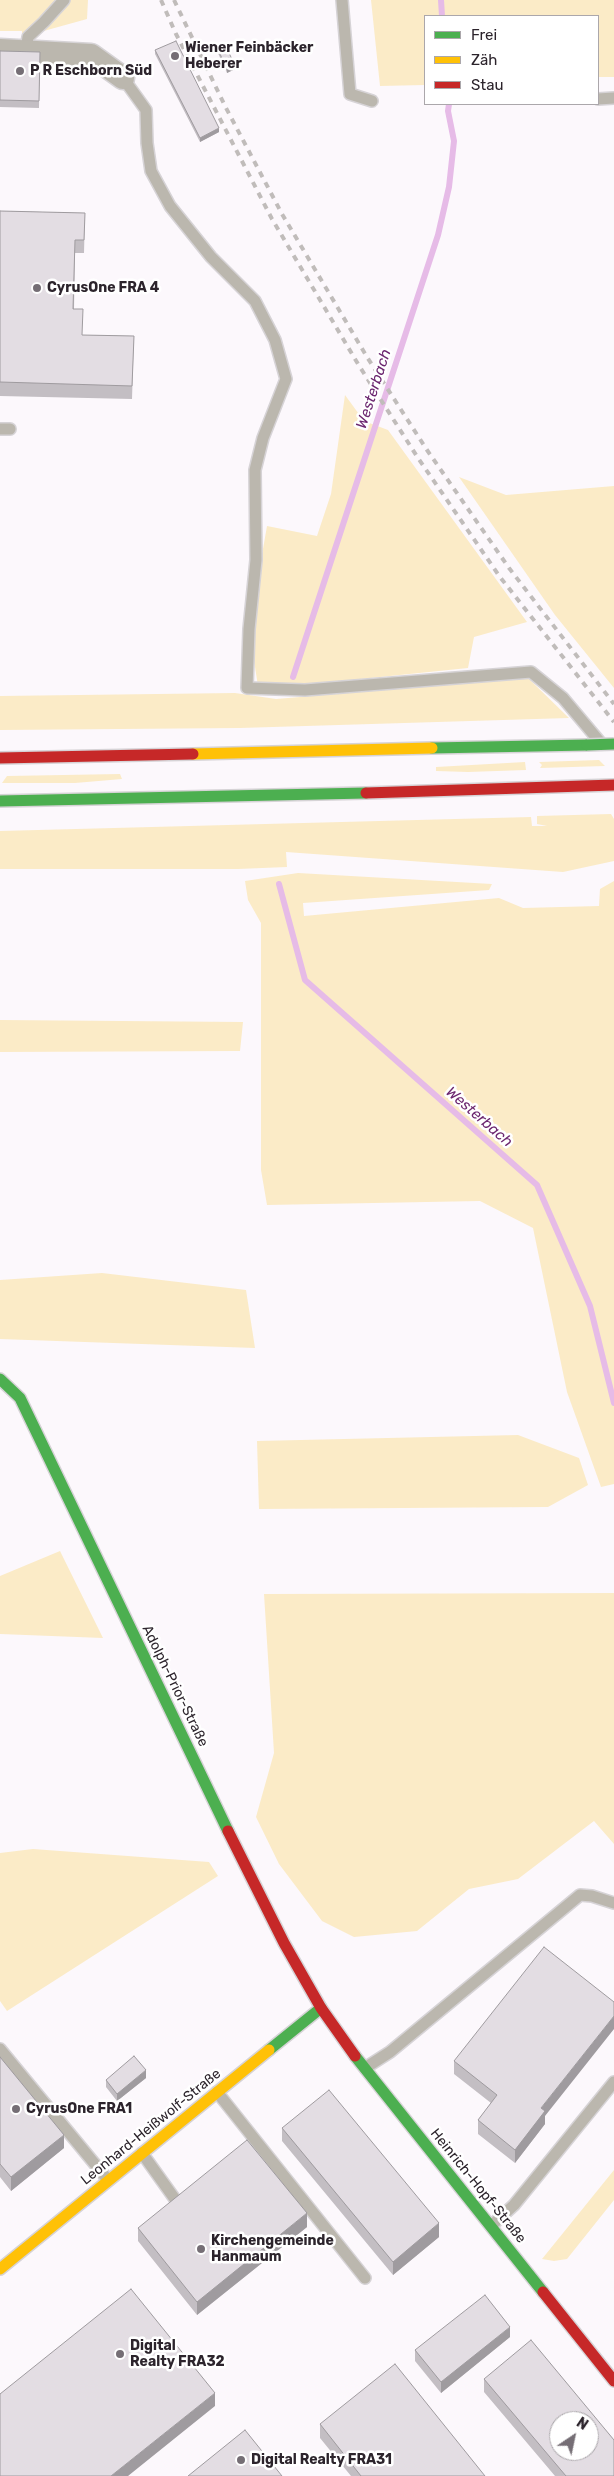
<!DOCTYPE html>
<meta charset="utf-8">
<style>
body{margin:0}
#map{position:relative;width:614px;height:2476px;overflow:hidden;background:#fcf8fc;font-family:Rubik,sans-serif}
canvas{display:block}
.legend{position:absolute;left:424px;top:15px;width:175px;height:90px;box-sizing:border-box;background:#fff;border:1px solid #aba7ab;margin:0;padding:6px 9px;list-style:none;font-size:15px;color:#2c242c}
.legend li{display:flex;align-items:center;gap:10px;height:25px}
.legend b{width:25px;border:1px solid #aba7ab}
.north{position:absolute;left:549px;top:2411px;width:50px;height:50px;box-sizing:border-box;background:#fff;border:1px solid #aba7ab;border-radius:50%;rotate:34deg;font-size:14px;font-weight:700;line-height:20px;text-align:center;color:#2c242c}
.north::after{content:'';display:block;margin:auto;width:18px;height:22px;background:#756e75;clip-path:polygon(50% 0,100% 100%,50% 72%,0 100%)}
</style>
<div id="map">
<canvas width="614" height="2476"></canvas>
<ul class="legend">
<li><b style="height:6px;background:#4caf50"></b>Frei</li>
<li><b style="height:6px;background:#ffc107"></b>Zäh</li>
<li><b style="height:6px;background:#c62828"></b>Stau</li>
</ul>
<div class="north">N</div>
</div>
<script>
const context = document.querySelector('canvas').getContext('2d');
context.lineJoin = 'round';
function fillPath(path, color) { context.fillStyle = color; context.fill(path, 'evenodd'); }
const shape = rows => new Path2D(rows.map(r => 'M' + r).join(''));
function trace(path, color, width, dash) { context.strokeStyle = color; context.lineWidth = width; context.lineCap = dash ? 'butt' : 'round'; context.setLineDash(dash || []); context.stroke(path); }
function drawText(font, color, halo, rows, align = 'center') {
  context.font = font + ' Rubik,sans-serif'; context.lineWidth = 5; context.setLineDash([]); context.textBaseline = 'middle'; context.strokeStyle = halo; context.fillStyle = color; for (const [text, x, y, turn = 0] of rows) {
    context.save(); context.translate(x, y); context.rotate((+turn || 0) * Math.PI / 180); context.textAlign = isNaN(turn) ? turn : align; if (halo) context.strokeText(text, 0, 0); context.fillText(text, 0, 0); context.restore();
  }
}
fillPath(shape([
 [0,0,88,0,87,19,22,37,22,31,0,31],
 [371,0,614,0,614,77,598,77,598,16,425,16,425,85,380,86],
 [345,395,364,421,388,430,527,622,474,637,468,668,273,688,258,686,249,629,267,526,317,536,331,494],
 [459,477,506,495,614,486,614,688,555,615],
 [528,678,569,718,240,728,0,730,0,696,235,693,276,699],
 [599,760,605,766,540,768,542,765,539,762],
 [525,762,526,770,468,772,436,771,436,767],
 [120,774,122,779,75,783,2,783,7,776],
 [611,814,614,819,614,861,563,872,286,852,287,867,238,869,0,869,0,831,531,817,532,826,547,826,537,824,537,816],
 [298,873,492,884,489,890,303,903,304,916,499,898,523,908,599,906,600,889,614,881,614,1484,601,1487,567,1392,533,1228,480,1201,267,1205,261,1170,261,923,248,900,245,881],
 [0,1020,243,1022,240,1051,0,1052],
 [102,1273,246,1290,255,1348,0,1339,0,1280],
 [518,1435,579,1458,588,1485,548,1507,259,1509,257,1441],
 [60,1551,103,1638,0,1634,0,1576],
 [614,1593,614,1844,594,1821,518,1879,469,1889,417,1931,354,1937,322,1921,279,1864,256,1817,274,1753,264,1594],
 [33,1849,209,1862,218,1876,7,2011,0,2001,0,1853],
 [614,2170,614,2200,567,2259,554,2261,542,2259]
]), '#fbebc7');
trace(shape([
 [441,0,442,16],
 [293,677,438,235,449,187,454,141,448,111,449,104],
 [279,884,305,980,537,1185,590,1306,614,1403]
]), '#e6bbe7', 6);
const lane = shape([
 [342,0,350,94,372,101],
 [26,51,28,37,44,22,64,0],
 [123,78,146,110,147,143,151,171,170,206,211,257,255,301,275,340,286,379,263,438,255,470,256,560,249,629,247,688,305,690,531,672,563,698,600,742],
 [598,99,614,98],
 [0,429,10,429],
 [0,2049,108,2180],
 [365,2068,390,2052,580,1895,592,1896,614,1903],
 [217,2092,365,2278],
 [142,2153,177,2202],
 [491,2226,514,2205,614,2082]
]);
const street = shape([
 [0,50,91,55,123,78]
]);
const fast = shape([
 [432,748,587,745],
 [0,801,366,793],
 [0,1379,20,1398,228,1831],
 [269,2050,321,2008],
 [355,2056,543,2292]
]);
const slow = shape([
 [193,754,432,748],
 [0,2269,269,2050]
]);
const jam = shape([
 [0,758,193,754],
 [366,793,614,785],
 [228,1831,284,1943,321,2008,355,2056],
 [543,2292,614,2381]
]);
trace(lane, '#d6d3d6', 14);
trace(street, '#d6d3d6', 25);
trace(fast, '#d6d3d6', 14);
trace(slow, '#d6d3d6', 14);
trace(jam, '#d6d3d6', 14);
trace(lane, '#bbb7ae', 11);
trace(street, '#bbb7ae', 22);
trace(fast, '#4caf50', 11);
trace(slow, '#ffc107', 11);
trace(jam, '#c62828', 11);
trace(shape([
 [161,0,176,34,272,219,358,364,418,458,500,577,614,722],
 [174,0,225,106,282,214,367,357,427,450,509,568,614,704]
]), '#c0bcba', 4, [6, 6]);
const fastBridge = shape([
 [587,745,614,744]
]);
trace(fastBridge, '#d6d3d6', 14, []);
trace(fastBridge, '#4caf50', 11);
fillPath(shape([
 [217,47,235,69,227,73,217,51],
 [155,50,219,132,200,142,155,54],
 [0,51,40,52,39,108,0,107],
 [0,211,85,213,84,253,75,253,74,309,82,335,134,336,132,399,0,396],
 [0,2057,64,2148,11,2191,0,2177],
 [454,2061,545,2116,545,2124,515,2163,478,2134,478,2120,491,2103,454,2074],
 [146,2078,117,2101,106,2087,106,2080],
 [282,2128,439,2237,393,2275,282,2141],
 [307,2227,197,2315,138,2241,138,2228],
 [510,2337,441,2393,415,2361,415,2350],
 [484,2379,614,2476,555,2476,484,2392],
 [320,2424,485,2476,351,2476,320,2438]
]), '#c3bec3');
fillPath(shape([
 [235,66,235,69,227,73,227,70],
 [219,128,219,132,200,142,200,138],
 [614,2016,614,2029,545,2116,545,2124,515,2163,515,2150,541,2108],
 [146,2070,146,2078,117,2101,117,2094],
 [64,2135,64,2148,11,2191,11,2177],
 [307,2213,307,2227,197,2315,197,2302],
 [439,2223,439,2237,393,2275,393,2262],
 [510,2327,510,2337,441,2393,441,2382],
 [215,2393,215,2406,128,2476,111,2476]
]), '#9f9b9f');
const building = shape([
 [176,41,219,128,200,138,155,50,176,41],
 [225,44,235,66,227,70,217,47,225,44],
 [0,51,40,52,39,101,0,100,0,51],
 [0,211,85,213,84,240,75,240,73,309,83,309,82,335,134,336,132,386,0,382,0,211],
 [544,1947,614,2002,614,2016,541,2108,545,2111,515,2150,478,2120,497,2095,454,2061,544,1947],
 [134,2056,146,2070,117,2094,106,2080,134,2056],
 [0,2057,64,2135,11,2177,0,2164,0,2057],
 [329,2090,439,2223,393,2262,282,2128,329,2090],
 [247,2140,307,2213,197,2302,138,2228,247,2140],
 [131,2289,215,2393,111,2476,0,2476,0,2394,131,2289],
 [485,2295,510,2327,441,2382,415,2350,485,2295],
 [531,2340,614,2440,614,2476,566,2476,484,2379,531,2340],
 [559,2421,589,2421,589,2451,559,2451,559,2421],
 [395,2364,485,2476,361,2476,320,2424,395,2364],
 [245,2430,282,2476,188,2476,245,2430]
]);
fillPath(building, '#e3dde3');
trace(building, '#9f9b9f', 1);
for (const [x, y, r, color] of [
 [175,56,5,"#756e75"],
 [20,71,5,"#756e75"],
 [37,288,5,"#756e75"],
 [16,2109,5,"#756e75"],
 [201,2249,5,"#756e75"],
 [120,2354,5,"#756e75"],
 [241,2460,5,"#756e75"]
]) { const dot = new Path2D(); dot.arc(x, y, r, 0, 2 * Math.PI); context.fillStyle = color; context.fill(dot); trace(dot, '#fff', 2); }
drawText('bold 14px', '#2c242c', '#fff', [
 ["Wiener Feinbäcker",185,48],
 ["Heberer",185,64],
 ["P R Eschborn Süd",30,71],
 ["CyrusOne FRA 4",47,288],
 ["CyrusOne FRA1",26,2109],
 ["Kirchengemeinde",211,2241],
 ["Hanmaum",211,2257],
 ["Digital",130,2346],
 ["Realty FRA32",130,2362],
 ["Digital Realty FRA31",251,2460]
], 'left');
drawText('14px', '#2c242c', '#fff', [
 ["Adolph-Prior-Straße",175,1686,64],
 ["Leonhard-Heißwolf-Straße",151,2127,-39],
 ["Heinrich-Hopf-Straße",478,2186,51]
]);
drawText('italic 15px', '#6c2770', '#fff', [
 ["Westerbach",374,389,-72],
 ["Westerbach",479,1117,41]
]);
</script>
